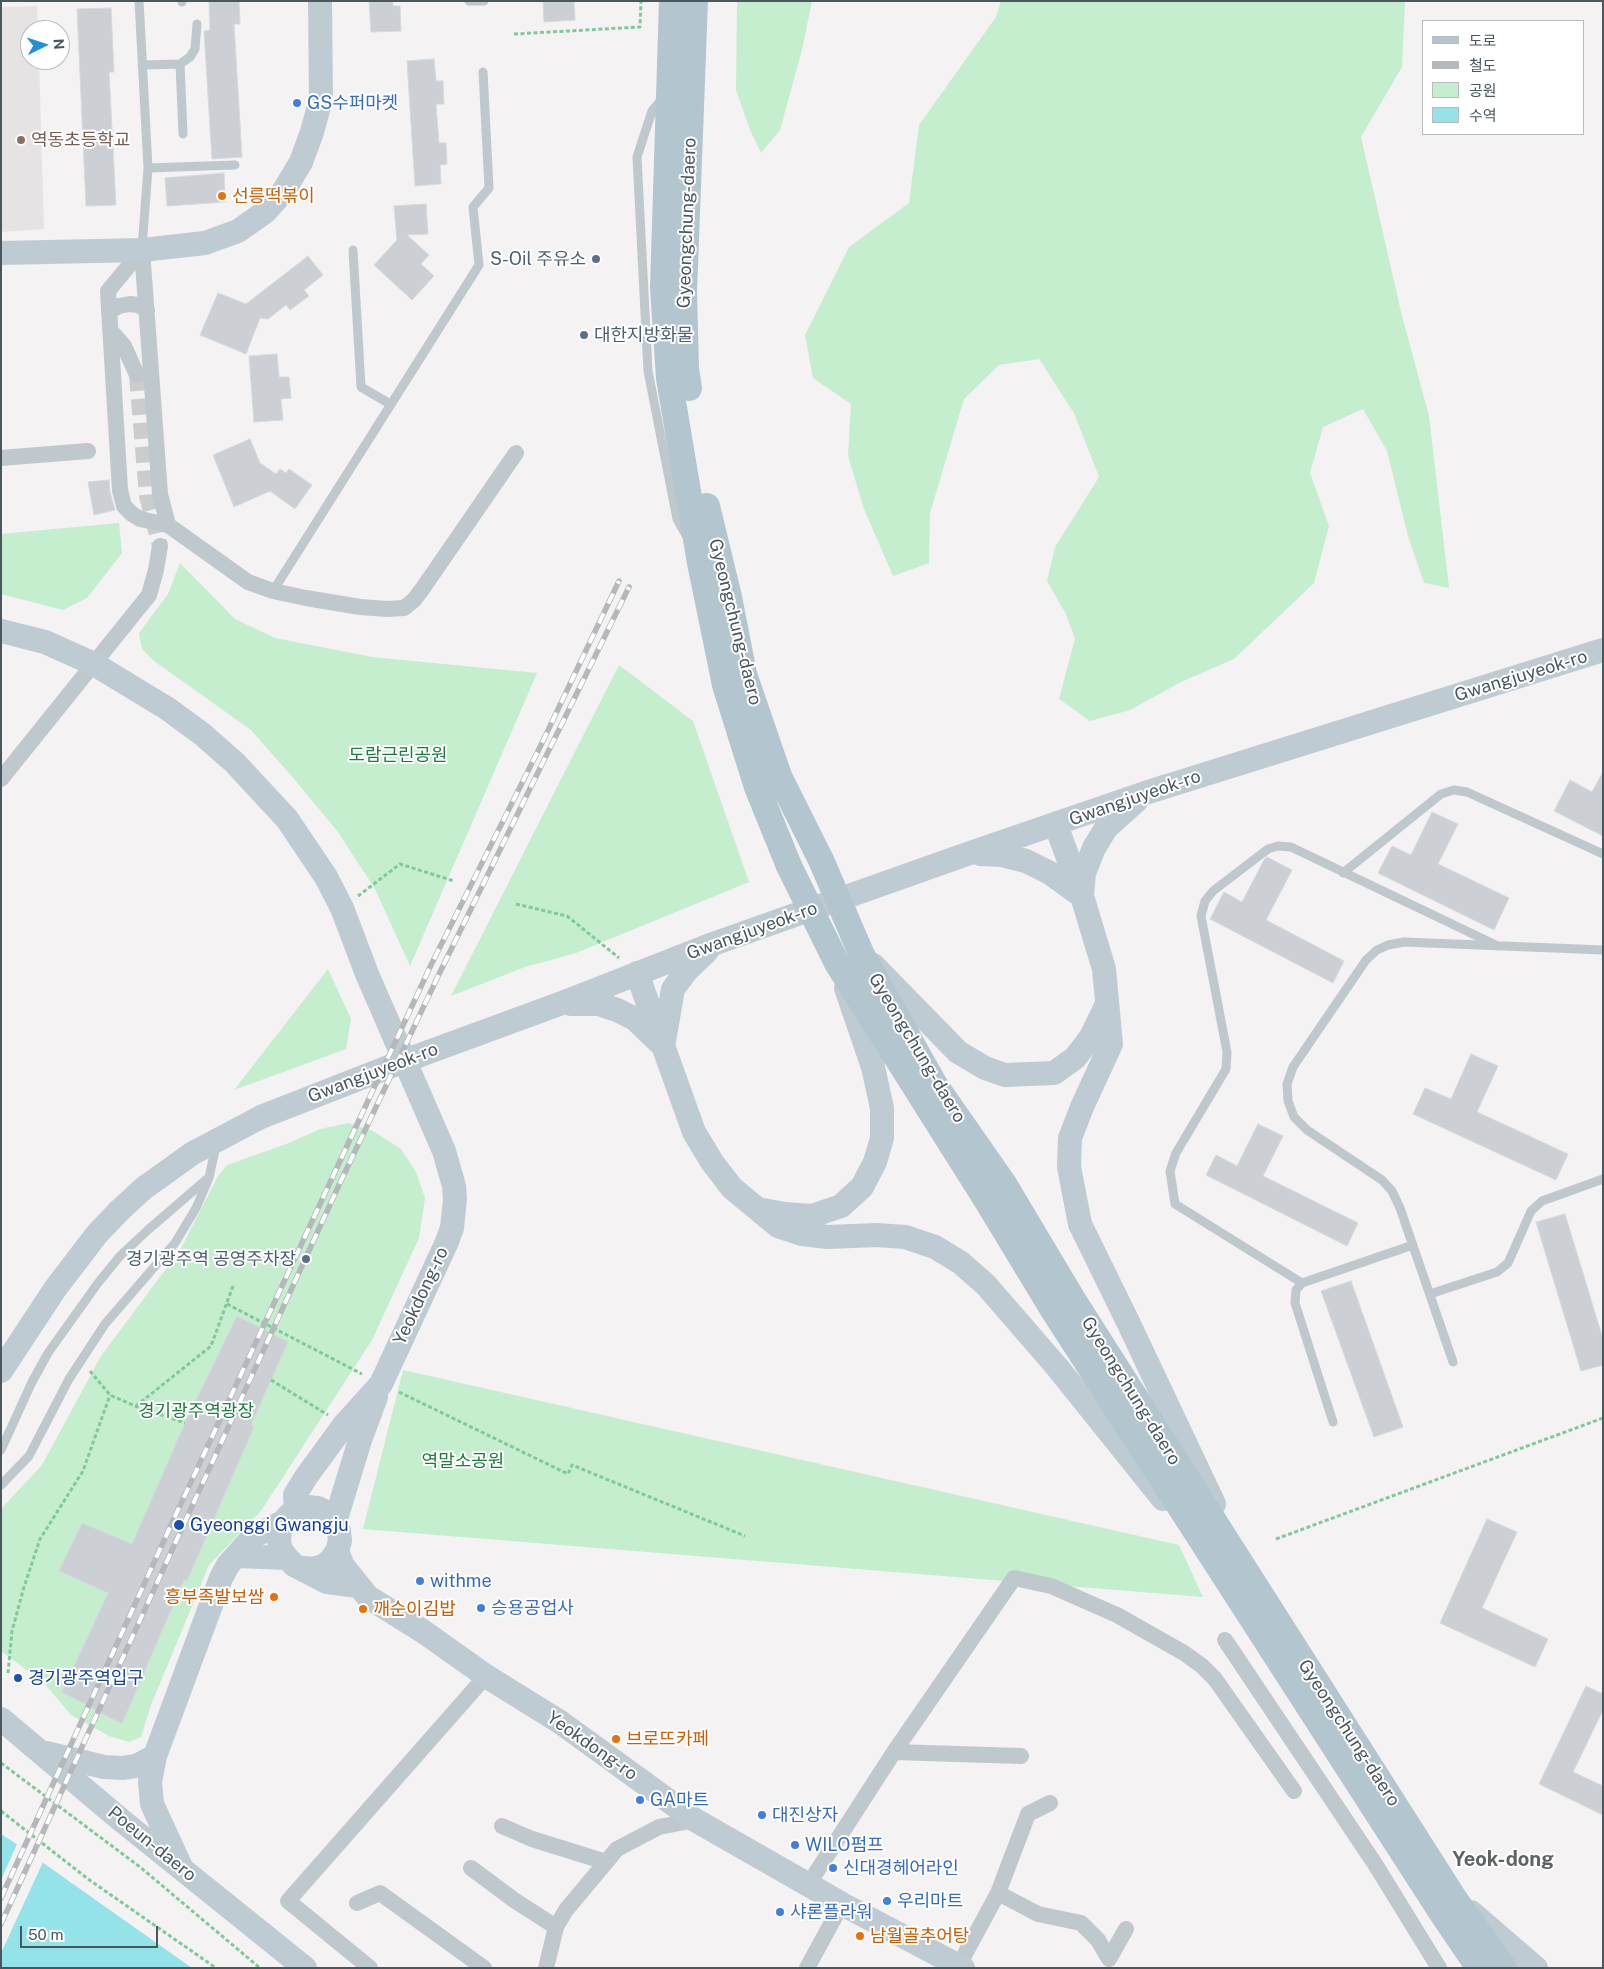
<!DOCTYPE html>
<meta charset="utf-8">
<style>
body{margin:0}
#map{position:relative;width:1604px;height:1969px;overflow:hidden;background:#f4f2f2;font-family:"Public Sans","Noto Sans KR",sans-serif}
canvas{display:block}
.frame{position:absolute;inset:0;border:2px solid #4a585e;pointer-events:none}
.legend{position:absolute;left:1422px;top:20px;width:162px;height:115px;box-sizing:border-box;background:#fff;border:1px solid #b7bcbf;margin:0;padding:6px 9px;list-style:none;font-size:15px;color:#4a585e}
.legend li{display:flex;align-items:center;gap:10px;height:25px}
.legend b{width:25px;border:1px solid #b7bcbf}
.north{position:absolute;left:20px;top:20px;width:50px;height:50px;box-sizing:border-box;background:#fff;border:1px solid #b7bcbf;border-radius:50%;rotate:86deg;font-size:14px;font-weight:700;line-height:20px;text-align:center;color:#4a585e}
.north::after{content:'';display:block;margin:auto;width:18px;height:22px;background:#248fdb;clip-path:polygon(50% 0,100% 100%,50% 72%,0 100%)}
.scale{position:absolute;left:20px;top:1926px;width:138px;height:22px;box-sizing:border-box;border:2px solid #4a585e;border-top:0;padding-left:6px;font-size:15px;line-height:18px;white-space:nowrap;color:#4a585e;-webkit-text-stroke:4px #fff;paint-order:stroke}
</style>
<div id="map">
<canvas width="1604" height="1969"></canvas>
<div class="frame"></div>
<ul class="legend">
<li><b style="height:6px;background:#b3c5ce"></b>도로</li>
<li><b style="height:6px;background:#b4b8bb"></b>철도</li>
<li><b style="height:14px;background:#c4eece"></b>공원</li>
<li><b style="height:14px;background:#94e3e8"></b>수역</li>
</ul>
<div class="north">N</div>
<div class="scale">50 m</div>
</div>
<script>
const context = document.querySelector('canvas').getContext('2d');
context.lineJoin = 'round';
function fillPath(path, color) { context.fillStyle = color; context.fill(path, 'evenodd'); }
const shape = rows => new Path2D(rows.map(r => 'M' + r).join(''));
function trace(path, color, width, dash) { context.strokeStyle = color; context.lineWidth = width; context.lineCap = dash ? 'butt' : 'round'; context.setLineDash(dash || []); context.stroke(path); }
function drawText(font, color, halo, rows, align = 'center') {
  context.font = font + ' "Public Sans","Noto Sans KR",sans-serif'; context.lineWidth = 4; context.setLineDash([]); context.textBaseline = 'middle'; context.strokeStyle = halo; context.fillStyle = color; for (const [text, x, y, turn = 0] of rows) {
    context.save(); context.translate(x, y); context.rotate((+turn || 0) * Math.PI / 180); context.textAlign = isNaN(turn) ? turn : align; if (halo) context.strokeText(text, 0, 0); context.fillText(text, 0, 0); context.restore();
  }
}
fillPath(shape([
 [37,6,38,30,30,30,30,60,39,60,44,229,1,232,1,7]
]), '#e5e3e3');
fillPath(shape([
 [737,1,812,1,802,50,780,130,761,153,750,130,736,90],
 [1001,1,1405,1,1402,67,1361,137,1402,316,1429,416,1449,588,1424,583,1408,536,1387,451,1363,409,1323,427,1310,473,1329,526,1314,583,1234,659,1181,682,1130,710,1090,721,1059,699,1075,639,1066,614,1047,581,1055,547,1099,477,1074,413,1039,359,999,365,964,399,930,513,929,563,893,576,864,509,848,456,851,404,813,378,805,335,849,247,909,203,919,125,996,17],
 [119,523,122,553,87,598,63,610,1,594,1,534],
 [180,563,235,619,275,638,372,657,537,673,410,966,375,889,338,832,295,780,251,730,154,661,142,649,139,633,168,594],
 [619,665,693,721,749,882,576,953,525,967,451,996],
 [328,969,351,1019,346,1049,234,1090],
 [348,1123,373,1131,401,1149,416,1172,425,1198,419,1238,372,1340,261,1511,209,1565,151,1705,141,1737,129,1742,109,1736,71,1715,45,1684,1,1651,1,1509,42,1465,101,1356,180,1250,218,1176,227,1165,289,1143,320,1129],
 [403,1370,1179,1545,1203,1597,363,1529]
]), '#c4eece');
fillPath(shape([
 [1,1834,15,1843,192,1968,1,1968]
]), '#94e3e8');
fillPath(shape([
 [18,1842,44,1860,1,1953,1,1880]
]), '#f4f2f2');
const building = shape([
 [209,1,239,1,240,24,234,24,242,157,212,159,204,31,210,30,209,1],
 [369,1,393,1,393,6,400,6,401,31,371,32,369,1],
 [543,1,574,1,575,20,544,22,543,1],
 [111,8,114,72,109,72,116,205,86,206,77,9,111,8],
 [434,59,436,81,443,81,444,104,436,104,439,143,446,143,447,164,440,165,441,184,415,186,407,61,434,59],
 [224,173,225,202,167,206,165,178,224,173],
 [426,204,428,234,407,235,429,255,421,264,434,276,412,300,374,265,397,240,394,206,426,204],
 [308,256,323,275,304,290,309,296,290,310,286,305,268,319,260,318,246,354,200,335,218,293,246,304,308,256],
 [277,354,279,377,289,377,291,398,281,399,283,420,254,422,249,356,277,354],
 [250,439,260,463,276,474,280,469,286,473,289,469,312,485,295,509,270,491,234,507,213,455,250,439],
 [109,480,110,492,115,510,94,515,88,482,109,480],
 [1603,772,1603,836,1554,811,1570,780,1592,792,1603,772],
 [1432,812,1458,824,1438,864,1509,898,1494,930,1378,873,1392,846,1411,855,1432,812],
 [1267,857,1292,870,1266,920,1344,961,1333,983,1210,919,1224,892,1242,902,1264,860,1267,857],
 [1471,1054,1498,1066,1477,1112,1568,1154,1556,1180,1413,1114,1425,1088,1451,1099,1471,1054],
 [1258,1124,1283,1136,1263,1176,1358,1223,1347,1246,1206,1175,1216,1155,1237,1166,1258,1124],
 [1565,1214,1603,1339,1603,1365,1581,1371,1536,1222,1565,1214],
 [1351,1281,1403,1427,1374,1437,1321,1291,1351,1281],
 [237,1316,288,1342,251,1425,254,1427,187,1581,184,1580,122,1724,62,1692,108,1593,59,1571,82,1523,132,1544,185,1423,237,1316],
 [1487,1519,1517,1532,1482,1608,1548,1639,1535,1667,1440,1623,1487,1519],
 [1586,1686,1603,1694,1603,1710,1573,1772,1603,1786,1603,1815,1539,1784,1586,1686]
]);
fillPath(building, '#ccd0d4');
trace(building, '#d6d9dd', 1);
trace(shape([
 [137,375,147,496,160,546]
]), '#cacccd', 16, [16, 8]);
trace(shape([
 [514,34,640,27,641,1],
 [358,896,400,864,454,881],
 [516,904,567,916,619,958],
 [227,1304,362,1374],
 [90,1371,110,1395,135,1406,185,1423],
 [271,1380,328,1415],
 [399,1392,568,1474,572,1465,745,1536],
 [136,1406,211,1346,233,1286],
 [1276,1539,1603,1418],
 [8,1673,12,1631,24,1587,40,1539,83,1471,110,1395],
 [1,1763,140,1867,260,1968],
 [1,1811,88,1879,216,1968]
]), '#7eca99', 3, [4, 2.5]);
trace(shape([
 [139,1,148,168,142,248],
 [182,1,182,2],
 [469,1,484,1],
 [180,64,183,134],
 [142,65,180,64,190,57,195,49,197,24],
 [662,99,652,111,637,157,648,371,677,519,686,535],
 [148,168,235,165],
 [353,250,361,387,390,404],
 [273,591,479,265,473,207,489,188,483,72],
 [1343,873,1431,802,1441,794,1454,790,1467,792,1603,854],
 [1302,1283,1175,1204,1170,1171,1176,1153,1226,1069,1227,1052,1201,916,1205,901,1213,891,1268,849,1278,846,1291,847,1498,946],
 [1430,1294,1497,1272,1508,1263,1531,1211,1542,1201,1603,1179],
 [1453,1362,1400,1208,1392,1191,1382,1180,1307,1130,1294,1117,1288,1101,1287,1084,1293,1067,1366,960,1377,950,1388,945,1404,942,1603,950],
 [1333,1422,1295,1303,1296,1290,1302,1283,1413,1245],
 [1,1450,32,1382,48,1353,98,1283,120,1256,149,1229,207,1179],
 [1,1485,29,1456,69,1379,105,1324,175,1243,196,1208,209,1178,216,1145]
]), '#bec8cd', 9);
trace(shape([
 [142,250,108,291,120,490,124,506,132,514,140,519,168,525,248,582,273,591,306,598,360,607,387,609,404,608,414,600,423,588,516,453],
 [142,250,160,494,168,525],
 [109,312,119,306,130,304,138,305,147,310],
 [110,330,124,346,137,375],
 [1,458,88,451],
 [1,779,149,595,156,570,160,546],
 [1225,1640,1375,1864,1439,1968],
 [894,1752,1021,1756],
 [502,1826,532,1839,606,1862],
 [471,1868,514,1900,556,1927],
 [808,1885,894,1752,1014,1578,1051,1586,1117,1615,1184,1653,1202,1666,1215,1679,1294,1791],
 [998,1893,1028,1814,1050,1803],
 [357,1903,380,1893,484,1968],
 [959,1965,998,1893,1038,1914,1081,1923,1098,1940,1109,1959,1126,1929],
 [370,1968,288,1901,486,1676],
 [546,1968,556,1927,566,1910,617,1849,659,1827,695,1820],
 [807,1968,842,1904]
]), '#bec8cd', 16);
trace(shape([
 [1,253,142,250,205,243,238,231,265,212,283,192,301,162,312,132,321,99,320,1],
 [1,631,45,642,94,664,168,709,202,734,235,763,287,819,326,877,342,908,367,974,444,1151,454,1186,455,1199,452,1228,446,1244,381,1384,344,1425,306,1477,295,1495,296,1510],
 [1056,825,1082,896,1104,969,1111,1044,1082,1107,1070,1138,1069,1167,1080,1224,1128,1322,1214,1504],
 [980,854,1002,855,1026,861,1050,873,1082,896],
 [1082,894,1084,873,1094,848,1106,828,1136,801],
 [873,965,958,1052,985,1068,1005,1075,1054,1073,1075,1058,1091,1037,1107,1004],
 [637,973,694,1132,712,1162,732,1188,778,1226,802,1234,828,1237,877,1235,905,1237,935,1247,961,1263,986,1285,1057,1367,1163,1499],
 [571,1004,599,1004,617,1010,635,1019,660,1043],
 [664,1041,673,989,687,970,707,951],
 [763,1210,785,1214,812,1216,841,1206,862,1187,875,1162,882,1138,882,1108,873,1067,846,988],
 [1,1371,55,1289,97,1234,120,1210,144,1188,193,1153,261,1117,404,1061,562,1003,713,944,970,853,1145,793,1603,650],
 [335,1522,360,1440,376,1397],
 [337,1551,343,1566,368,1597,424,1632,486,1676,560,1722,695,1820,842,1904,963,1968],
 [236,1556,287,1558],
 [303,1568,313,1569,323,1566,331,1560,337,1551,340,1541,339,1531,335,1522,328,1513,318,1508,307,1507,296,1510,289,1515,283,1522,280,1531,279,1541,281,1550,287,1558,294,1565,327,1582,358,1586],
 [1,1719,121,1820,305,1968],
 [46,1753,104,1767,122,1768,136,1766,155,1756],
 [181,1867,152,1804,150,1782,155,1756,221,1578,228,1565,254,1536,283,1522],
 [1471,1912,1536,1968]
]), '#bfcbd2', 24);
trace(shape([
 [672,1,663,288,669,378,700,563,725,685,757,787,789,866],
 [689,388,686,369,684,292,695,1],
 [707,506,729,597,744,674,779,776,821,860],
 [861,953,935,1085,1004,1184,1072,1298,1454,1898,1504,1968],
 [837,963,987,1201,1053,1310,1441,1912,1479,1968]
]), '#b3c5ce', 26);
const rail = shape([
 [1,1898,172,1523,431,965,541,745,619,581],
 [1,1924,339,1185,441,970,629,587]
]);
trace(rail, '#b4b8bb', 5.5);
trace(rail, '#fff', 4, [11]);
trace(shape([
 [821,860,861,953],
 [789,866,837,963]
]), '#b3c5ce', 26);
for (const [x, y, r, color] of [
 [297,103,5,"#3f7fe0"],
 [21,140,5,"#8d6e63"],
 [222,196,5,"#e8710a"],
 [596,259,5,"#5c6f8a"],
 [584,335,5,"#5c6f8a"],
 [306,1259,5,"#5c6f8a"],
 [179,1525,6,"#1a4fb4"],
 [420,1581,5,"#3f7fe0"],
 [274,1597,5,"#e8710a"],
 [481,1608,5,"#3f7fe0"],
 [363,1609,5,"#e8710a"],
 [18,1678,5,"#1a4fb4"],
 [616,1739,5,"#e8710a"],
 [640,1800,5,"#3f7fe0"],
 [762,1815,5,"#3f7fe0"],
 [795,1845,5,"#3f7fe0"],
 [833,1868,5,"#3f7fe0"],
 [887,1901,5,"#3f7fe0"],
 [780,1912,5,"#3f7fe0"],
 [860,1936,5,"#e8710a"]
]) { const dot = new Path2D(); dot.arc(x, y, r, 0, 2 * Math.PI); context.fillStyle = color; context.fill(dot); trace(dot, '#fff', 2); }
drawText('18px', '#366cbe', '#fff', [
 ["GS수퍼마켓",307,103],
 ["withme",430,1581],
 ["승용공업사",491,1608],
 ["GA마트",650,1800],
 ["대진상자",772,1815],
 ["WILO펌프",805,1845],
 ["신대경헤어라인",843,1868],
 ["우리마트",897,1901],
 ["샤론플라워",790,1912]
], 'left');
drawText('18px', '#785e54', '#fff', [
 ["역동초등학교",31,140]
], 'left');
drawText('18px', '#c56008', '#fff', [
 ["선릉떡볶이",232,196],
 ["흥부족발보쌈",264,1597,"right"],
 ["깨순이김밥",373,1609],
 ["브로뜨카페",626,1739],
 ["남월골추어탕",870,1936]
], 'left');
drawText('18px', '#4a585e', '#fff', [
 ["Gyeongchung-daero",687,223,-88],
 ["Gyeongchung-daero",735,622,76],
 ["Gwangjuyeok-ro",1521,676,-17],
 ["Gwangjuyeok-ro",1135,798,-19],
 ["Gwangjuyeok-ro",752,931,-20],
 ["Gyeongchung-daero",917,1048,59],
 ["Gwangjuyeok-ro",373,1073,-21],
 ["Yeokdong-ro",421,1296,-65],
 ["Gyeongchung-daero",1131,1391,58],
 ["Gyeongchung-daero",1349,1733,57],
 ["Yeokdong-ro",592,1746,35],
 ["Poeun-daero",152,1844,39]
]);
drawText('18px', '#4e5e75', '#fff', [
 ["S-Oil 주유소",586,259],
 ["대한지방화물",594,335,"left"],
 ["경기광주역 공영주차장",296,1259]
], 'right');
drawText('18px', '#1d7d3f', '#fff', [
 ["도람근린공원",398,755],
 ["경기광주역광장",196,1411],
 ["역말소공원",463,1461]
]);
drawText('18px', '#164399', '#fff', [
 ["Gyeonggi Gwangju",190,1525],
 ["경기광주역입구",28,1678]
], 'left');
drawText('bold 20px', '#5e6366', '#fff', [
 ["Yeok-dong",1503,1860]
]);
</script>
